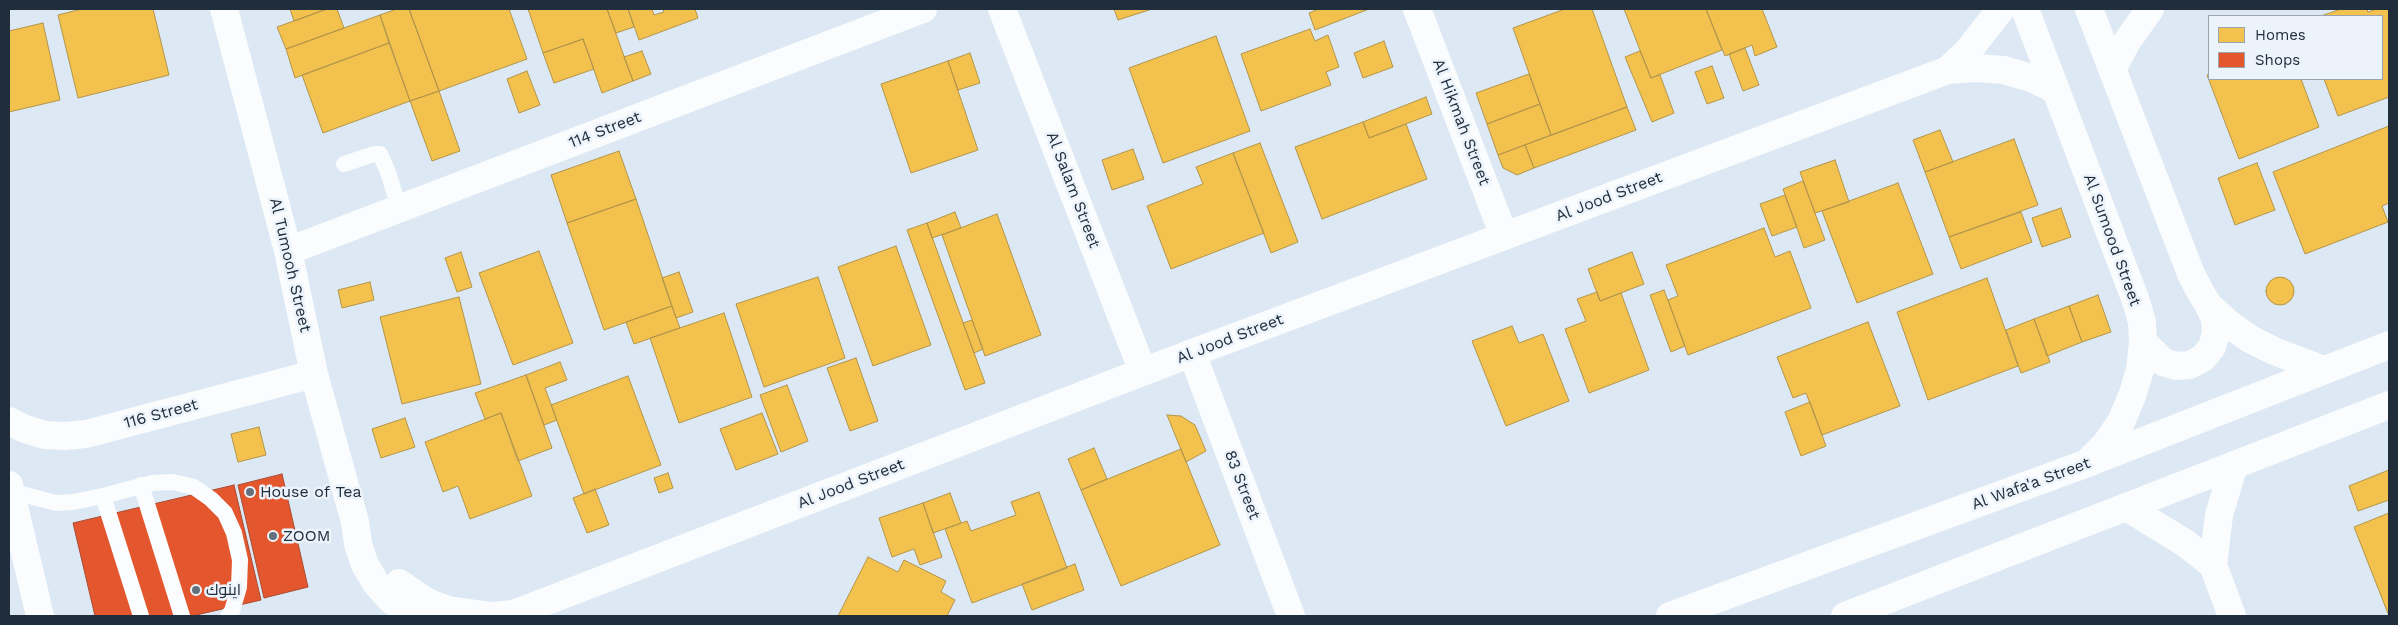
<!DOCTYPE html>
<meta charset="utf-8">
<style>
body{margin:0}
#map{position:relative;width:2398px;height:625px;overflow:hidden;background:#dce8f3;font-family:"Work Sans",sans-serif}
canvas{display:block}
.frame{position:absolute;inset:0;border:10px solid #202e3c;pointer-events:none}
.legend{position:absolute;left:2208px;top:15px;width:175px;height:65px;box-sizing:border-box;background:#ecf3fa;border:1px solid #9aa4ae;margin:0;padding:6px 9px;list-style:none;font-size:15px;color:#202e3c}
.legend li{display:flex;align-items:center;gap:10px;height:25px}
.legend b{width:25px;border:1px solid #9aa4ae}
</style>
<div id="map">
<canvas width="2398" height="625"></canvas>
<div class="frame"></div>
<ul class="legend">
<li><b style="height:14px;background:#f2c14e"></b>Homes</li>
<li><b style="height:14px;background:#e4572e"></b>Shops</li>
</ul>
</div>
<script>
const context = document.querySelector('canvas').getContext('2d');
context.lineJoin = 'round';
function fillPath(path, color) { context.fillStyle = color; context.fill(path, 'evenodd'); }
const shape = rows => new Path2D(rows.map(r => 'M' + r).join(''));
function trace(path, color, width, dash) { context.strokeStyle = color; context.lineWidth = width; context.lineCap = dash ? 'butt' : 'round'; context.setLineDash(dash || []); context.stroke(path); }
function drawText(font, color, halo, rows, align = 'center') {
  context.font = font + ' "Work Sans",Cairo,sans-serif'; context.lineWidth = 5; context.setLineDash([]); context.textBaseline = 'middle'; context.strokeStyle = halo; context.fillStyle = color; for (const [text, x, y, turn = 0] of rows) {
    context.save(); context.translate(x, y); context.rotate((+turn || 0) * Math.PI / 180); context.textAlign = isNaN(turn) ? turn : align; if (halo) context.strokeText(text, 0, 0); context.fillText(text, 0, 0); context.restore();
  }
}
const homes = shape([
 [82,9,153,9,169,75,78,98,58,15,82,9],
 [290,9,327,9,294,21,290,9],
 [327,9,337,9,344,28,286,49,277,27,327,9],
 [397,9,409,9,439,91,410,101,380,15,397,9],
 [409,9,509,9,527,59,439,91,409,9],
 [528,9,607,9,633,81,602,93,583,39,543,53,528,9],
 [607,9,628,9,634,27,616,33,607,9],
 [628,9,652,9,654,15,664,12,663,9,695,9,698,18,639,40,628,9],
 [1114,9,1152,9,1118,20,1114,9],
 [1319,9,1369,9,1315,30,1309,13,1319,9],
 [1565,9,1592,9,1627,107,1551,135,1513,28,1565,9],
 [1624,9,1706,9,1722,50,1651,78,1624,9],
 [1706,9,1762,9,1777,47,1755,56,1752,45,1725,56,1706,9],
 [2341,9,2367,9,2368,12,2376,9,2389,9,2389,97,2338,116,2324,79,2382,79,2382,16,2321,16,2341,9],
 [380,15,389,43,295,78,286,49,380,15],
 [43,23,60,100,9,112,9,31,43,23],
 [1310,29,1315,41,1328,35,1339,67,1326,72,1331,85,1261,111,1241,54,1310,29],
 [1216,36,1250,131,1163,163,1129,68,1216,36],
 [583,39,594,69,554,83,543,53,583,39],
 [1384,41,1393,67,1363,78,1354,53,1384,41],
 [389,43,410,101,323,133,302,75,389,43],
 [1745,48,1759,85,1743,91,1729,54,1745,48],
 [642,51,651,74,633,81,624,57,642,51],
 [1640,51,1651,78,1660,75,1674,113,1652,122,1625,57,1640,51],
 [970,53,980,83,958,90,948,61,970,53],
 [948,61,978,150,911,173,881,84,948,61],
 [1712,66,1724,98,1707,104,1695,72,1712,66],
 [527,71,540,105,519,113,507,79,527,71],
 [1529,74,1540,104,1487,124,1476,93,1529,74],
 [2209,74,2209,79,2301,79,2319,127,2239,159,2207,75,2209,74],
 [439,91,460,151,432,161,410,101,439,91],
 [1426,97,1432,114,1369,138,1363,122,1426,97],
 [1540,104,1551,135,1498,155,1487,124,1540,104],
 [1627,107,1636,130,1534,168,1525,145,1627,107],
 [1363,122,1369,138,1406,124,1427,179,1322,219,1295,147,1363,122],
 [2389,126,2389,203,2382,206,2388,222,2305,254,2273,172,2389,126],
 [1940,130,1953,162,1925,172,1913,140,1940,130],
 [2014,139,2038,205,1949,237,1925,172,2014,139],
 [1260,143,1298,242,1271,253,1233,153,1260,143],
 [1525,145,1534,168,1517,175,1503,168,1498,155,1525,145],
 [1133,149,1144,179,1112,190,1102,160,1133,149],
 [619,151,636,199,567,223,551,175,619,151],
 [1233,153,1264,233,1171,269,1147,206,1203,184,1196,167,1233,153],
 [1835,160,1849,202,1815,213,1800,172,1835,160],
 [2257,163,2275,210,2235,225,2218,178,2257,163],
 [1803,181,1825,240,1804,248,1783,189,1803,181],
 [1898,183,1933,274,1857,303,1822,211,1898,183],
 [1785,195,1797,227,1772,236,1760,204,1785,195],
 [636,199,672,306,604,330,567,223,636,199],
 [2061,208,2071,237,2042,247,2032,218,2061,208],
 [955,212,961,228,932,238,927,223,955,212],
 [2021,212,2032,242,1961,269,1949,237,2021,212],
 [997,214,1041,335,985,356,942,235,997,214],
 [927,223,985,383,965,390,907,230,927,223],
 [1764,228,1775,257,1790,251,1811,308,1688,355,1668,300,1678,296,1666,265,1764,228],
 [896,246,931,345,873,366,838,267,896,246],
 [539,251,573,343,513,365,479,273,539,251],
 [461,252,472,287,457,292,445,258,461,252],
 [1632,252,1644,284,1600,301,1588,269,1632,252],
 [679,272,693,312,676,318,662,278,679,272],
 '2266 291a14 14 0 1 1 28 0a14 14 0 1 1-28 0Z',
 [818,277,845,358,764,387,736,304,818,277],
 [1987,278,2018,366,1928,400,1897,312,1987,278],
 [370,282,374,300,342,308,338,290,370,282],
 [1664,290,1685,346,1671,352,1650,295,1664,290],
 [1597,292,1600,301,1621,293,1649,370,1589,393,1565,329,1586,321,1577,299,1597,292],
 [2098,295,2111,332,2082,342,2069,306,2098,295],
 [459,297,481,384,402,404,380,317,459,297],
 [672,306,680,328,634,344,626,322,672,306],
 [2069,306,2082,342,2047,356,2034,319,2069,306],
 [724,313,752,397,679,423,650,338,724,313],
 [2034,319,2050,362,2021,373,2006,330,2034,319],
 [972,320,983,349,974,353,963,323,972,320],
 [1868,322,1900,406,1822,435,1806,393,1793,398,1777,357,1868,322],
 [1512,326,1519,343,1543,334,1569,401,1506,426,1472,341,1512,326],
 [856,358,878,421,850,431,827,368,856,358],
 [560,362,567,380,545,388,557,420,544,425,526,375,560,362],
 [526,375,552,448,518,461,501,413,485,419,475,393,526,375],
 [628,376,661,465,584,494,551,405,628,376],
 [787,385,808,441,781,452,760,395,787,385],
 [1810,402,1826,446,1801,456,1785,412,1810,402],
 [501,413,532,496,470,519,458,486,443,492,425,442,501,413],
 [762,413,778,454,736,470,720,429,762,413],
 [1167,415,1181,416,1195,425,1206,451,1186,462,1167,415],
 [405,418,415,447,381,458,372,429,405,418],
 [259,427,266,455,238,462,231,434,259,427],
 [1094,448,1107,479,1081,490,1068,459,1094,448],
 [1181,449,1220,545,1121,586,1081,490,1181,449],
 [2389,470,2389,500,2358,511,2349,486,2389,470],
 [668,473,673,488,659,493,654,478,668,473],
 [595,489,609,525,587,533,573,498,595,489],
 [1039,492,1067,568,972,603,945,529,967,521,971,531,1016,515,1011,502,1039,492],
 [950,493,961,523,933,533,923,503,950,493],
 [923,503,942,557,920,565,914,549,892,557,879,518,923,503],
 [2389,513,2389,616,2354,527,2389,513],
 [868,557,898,572,904,560,946,581,941,592,955,600,947,616,838,616,868,557],
 [1075,564,1084,590,1032,610,1022,584,1075,564]
]);
fillPath(homes, '#f2c14e');
trace(homes, '#b39549', 1);
const shops = shape([
 [282,474,308,587,264,598,238,485,282,474],
 [234,485,261,600,192,616,95,616,73,523,234,485]
]);
fillPath(shops, '#e4572e');
trace(shops, '#a94b32', 1);
trace(shape([
 [344,164,374,154,380,154,388,172,399,208],
 [141,485,182,616],
 [10,491,56,503,73,502,103,496,152,483,173,482,194,487,211,499,225,513,234,533,240,560,239,587,232,611,228,616],
 [103,496,141,616]
]), '#fafcfd', 16);
trace(shape([
 [224,9,288,251,314,374,355,522,358,544,365,565,376,583,391,600,416,616],
 [1002,9,1143,372],
 [1417,9,1504,236],
 [2113,68,2126,43,2150,9],
 [1948,70,1968,51,2001,9],
 [288,251,923,9],
 [1192,353,1291,616],
 [9,421,25,429,45,435,65,436,86,434,314,374],
 [9,485,40,616],
 [2128,508,2185,543,2213,565],
 [399,583,427,602,448,610,491,616,514,614],
 [508,616,1192,353,1948,70,1976,68,2004,70,2031,78,2056,90],
 [2232,616,2213,565,2219,515,2234,465]
]), '#fafcfd', 28);
trace(shape([
 [2025,9,2136,301,2142,322,2143,342,2140,370,2132,396,2121,422,2105,445,2089,461],
 [2089,9,2191,274,2201,293,2209,306,2229,324,2250,339,2274,351,2324,370],
 [2143,342,2163,362,2176,366,2190,365,2203,358,2212,347,2216,333,2215,319,2209,306],
 [1670,616,2085,464,2389,345],
 [1845,616,2389,405]
]), '#fafcfd', 28);
for (const [x, y, r, color] of [
 [250,492,5,"#626f7c"],
 [273,536,5,"#626f7c"],
 [196,590,5,"#626f7c"]
]) { const dot = new Path2D(); dot.arc(x, y, r, 0, 2 * Math.PI); context.fillStyle = color; context.fill(dot); trace(dot, '#ecf3fa', 2); }
drawText('16px', '#202e3c', '#ecf3fa', [
 ["Al Hikmah Street",1461,122,69],
 ["114 Street",605,130,-21],
 ["Al Salam Street",1073,190,69],
 ["Al Jood Street",1609,197,-21],
 ["Al Sumood Street",2112,240,70],
 ["Al Tumooh Street",290,265,77],
 ["Al Jood Street",1230,339,-21],
 ["116 Street",161,414,-15],
 ["Al Jood Street",851,484,-21],
 ["Al Wafa'a Street",2031,484,-20],
 ["83 Street",1242,485,69]
]);
drawText('16px', '#202e3c', '#ecf3fa', [
 ["House of Tea",260,492],
 ["ZOOM",283,536],
 ["اينوك",206,590]
], 'left');
</script>
